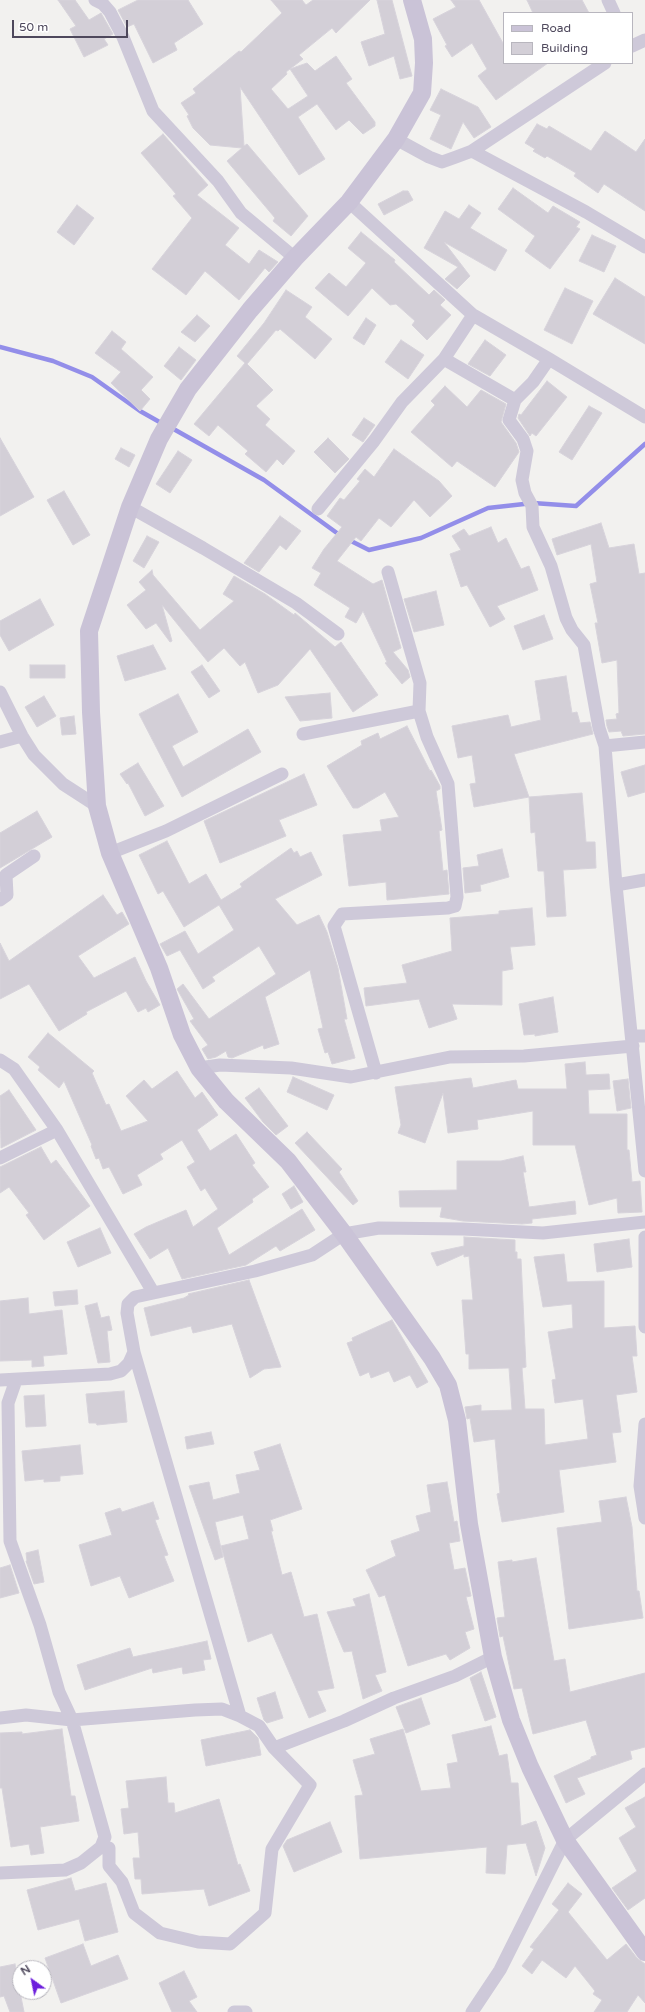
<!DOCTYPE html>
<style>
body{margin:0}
#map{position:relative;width:645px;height:2012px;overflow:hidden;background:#f2f1ef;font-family:"Varela Round",sans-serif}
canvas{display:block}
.legend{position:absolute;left:503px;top:12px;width:130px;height:52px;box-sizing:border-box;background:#fff;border:1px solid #b8b6be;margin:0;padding:5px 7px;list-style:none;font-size:12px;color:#4e485c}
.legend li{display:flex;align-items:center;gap:8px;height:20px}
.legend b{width:20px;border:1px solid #b8b6be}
.north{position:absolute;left:12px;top:1960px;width:40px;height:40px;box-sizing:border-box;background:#fff;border:1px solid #b8b6be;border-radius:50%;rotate:327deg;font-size:11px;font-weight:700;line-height:16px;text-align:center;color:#4e485c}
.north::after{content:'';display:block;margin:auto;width:14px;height:18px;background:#6d1fdc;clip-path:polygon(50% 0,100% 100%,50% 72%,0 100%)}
.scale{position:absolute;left:12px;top:20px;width:116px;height:18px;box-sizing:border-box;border:2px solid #4e485c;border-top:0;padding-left:5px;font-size:12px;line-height:14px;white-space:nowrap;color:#4e485c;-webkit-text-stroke:3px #fff;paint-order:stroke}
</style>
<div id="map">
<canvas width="645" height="2012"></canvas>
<ul class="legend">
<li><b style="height:5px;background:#cac3d7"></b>Road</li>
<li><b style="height:11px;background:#d3cfd7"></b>Building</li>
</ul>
<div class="north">N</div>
<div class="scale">50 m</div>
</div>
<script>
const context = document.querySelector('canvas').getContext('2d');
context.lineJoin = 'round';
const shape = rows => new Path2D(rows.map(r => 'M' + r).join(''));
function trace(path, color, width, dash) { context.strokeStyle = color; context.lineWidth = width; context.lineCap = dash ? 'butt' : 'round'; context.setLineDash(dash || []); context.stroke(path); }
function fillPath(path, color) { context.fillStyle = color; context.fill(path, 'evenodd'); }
trace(shape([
 [0,347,53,361,92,377,140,411,163,424],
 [170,427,264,480,341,536],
 [347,539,369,550,421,538,488,508,533,503,576,506,645,444]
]), '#938ee9', 4.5);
const building = shape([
 [58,0,75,0,89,20,101,13,113,34,104,39,108,45,84,57,70,29,76,26,58,0],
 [138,0,188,0,203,24,174,43,177,50,153,63,134,24,127,27,118,10,138,0],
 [271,0,302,0,306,5,313,0,370,0,336,33,332,28,299,55,303,59,286,72,287,74,271,89,288,109,308,96,290,69,307,63,315,71,336,56,352,79,346,83,375,122,375,126,363,134,349,120,336,130,317,104,298,117,325,159,299,175,240,87,244,146,247,144,308,216,291,236,273,221,275,218,227,161,242,148,210,145,193,128,187,116,189,115,181,103,196,93,193,89,239,51,241,52,282,13,271,0],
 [377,0,392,0,412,76,400,79,394,56,369,66,361,42,385,34,377,0],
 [451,0,479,0,504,45,504,63,548,63,496,100,478,76,487,69,472,43,452,57,445,46,447,45,433,19,456,7,451,0],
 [527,0,582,0,589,13,533,13,527,0],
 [441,89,478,107,491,127,474,138,463,122,451,149,430,139,441,115,430,110,441,89],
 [537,124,547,129,549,126,591,151,605,131,636,152,645,139,645,211,604,184,598,193,574,176,576,173,547,156,545,158,533,151,535,149,525,143,537,124],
 [163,134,208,185,197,195,239,228,225,245,249,264,259,250,278,262,269,272,265,268,239,300,205,271,186,295,152,269,192,218,173,196,176,194,141,153,163,134],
 [513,188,548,213,553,206,580,222,576,227,580,229,550,269,525,251,535,236,498,209,513,188],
 [403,191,408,191,413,200,384,215,378,204,403,191],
 [77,205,94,218,74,245,57,232,77,205],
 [469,205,481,213,470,228,507,250,495,271,444,242,470,276,457,289,445,279,458,267,424,248,445,211,459,219,469,205],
 [361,232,395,260,394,262,429,295,434,290,445,300,440,305,451,315,427,340,412,325,415,321,396,304,390,305,372,288,348,316,315,288,329,273,346,287,366,263,348,248,361,232],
 [592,235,616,246,604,272,579,261,592,235],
 [615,278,645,297,645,344,593,314,615,278],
 [565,288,593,301,572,344,544,330,565,288],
 [286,290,312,307,305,317,332,339,315,359,280,329,278,331,276,330,247,364,273,390,256,406,270,419,265,425,295,451,283,465,277,459,266,472,245,454,248,451,218,425,209,436,194,424,245,363,237,356,264,323,286,290],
 [197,315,210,326,195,342,181,332,197,315],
 [366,318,376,325,364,345,353,338,366,318],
 [112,331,126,342,121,349,153,377,141,390,150,399,140,411,111,383,121,372,95,353,112,331],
 [401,340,424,355,408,379,385,362,401,340],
 [485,340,506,355,490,376,468,364,485,340],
 [179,347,196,360,181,380,164,366,179,347],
 [547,381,567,397,536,436,532,433,530,436,518,418,519,414,521,415,547,381],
 [445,386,467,407,481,390,506,404,501,422,516,443,519,452,495,487,457,461,452,467,411,432,435,405,431,401,445,386],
 [589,406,602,413,572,460,559,452,589,406],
 [364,418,375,425,363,442,352,435,364,418],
 [0,438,34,497,0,516,0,438],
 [328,438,349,459,335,473,314,452,328,438],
 [121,448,135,455,129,467,115,459,121,448],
 [394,449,439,481,452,496,430,517,414,500,391,527,379,518,361,541,356,537,337,561,373,584,382,580,401,648,393,652,408,670,410,677,402,684,385,663,387,662,363,611,356,623,345,617,350,608,314,585,321,573,312,568,324,549,342,527,327,516,340,498,344,500,360,481,357,479,365,469,374,477,394,449],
 [178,451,192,460,170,493,156,484,178,451],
 [64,491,90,535,73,545,47,500,64,491],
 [280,516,301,531,286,550,280,545,259,572,244,563,280,516],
 [601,523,609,548,634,544,639,574,645,573,645,734,623,736,621,731,609,732,607,726,606,720,617,719,616,714,619,713,617,660,602,663,595,623,598,623,590,584,597,582,591,544,557,555,552,539,601,523],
 [491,527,498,543,506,538,521,569,529,566,538,590,497,606,505,619,490,627,467,585,461,587,450,554,461,550,452,536,464,529,469,536,491,527],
 [147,536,159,542,144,568,133,561,147,536],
 [152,570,153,575,200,630,234,601,223,594,234,576,265,594,294,615,295,613,335,647,341,642,378,695,353,712,310,649,278,685,258,693,245,662,240,666,224,648,208,662,162,605,172,641,170,642,156,623,146,629,127,605,146,590,139,582,152,570],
 [436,591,444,625,414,632,404,599,436,591],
 [40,599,54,625,9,651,0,635,0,621,40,599],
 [544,615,553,639,523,650,514,626,544,615],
 [153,645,166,669,125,681,117,656,153,645],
 [30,665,65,665,65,678,30,678,30,665],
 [202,665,220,691,209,698,191,672,202,665],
 [566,676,572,713,577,712,580,723,590,722,593,734,514,754,529,797,582,793,586,842,595,842,596,868,563,870,566,916,547,917,544,871,538,871,535,832,531,833,529,797,474,807,470,784,476,783,472,755,458,758,452,726,508,715,511,727,541,720,535,681,566,676],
 [330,693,332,718,300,721,285,697,330,693],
 [178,694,198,732,172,746,183,767,248,729,261,752,182,797,139,714,178,694],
 [44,696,56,716,37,727,25,707,44,696],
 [74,716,76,734,62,735,60,718,74,716],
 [407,726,430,771,431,770,440,786,440,789,436,791,442,830,439,831,443,871,447,870,449,894,387,900,386,882,349,886,343,835,382,831,380,820,399,817,385,792,358,808,353,808,327,766,362,745,361,741,378,733,380,739,407,726],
 [138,763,164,806,145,816,128,783,127,784,120,774,138,763],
 [645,765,645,792,628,797,621,772,645,765],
 [304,774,317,805,279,820,286,836,220,863,204,821,304,774],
 [37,811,52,837,0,868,0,833,37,811],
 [167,841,189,884,206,874,221,900,242,887,240,884,291,848,294,853,297,851,300,857,311,852,322,875,275,899,297,925,319,915,327,932,338,968,347,1019,344,1019,355,1058,332,1064,328,1052,325,1053,318,1029,323,1028,310,970,265,997,279,1044,264,1049,263,1045,232,1058,228,1057,226,1051,216,1057,208,1059,202,1049,208,1045,190,1021,194,1019,177,989,183,984,209,1019,276,974,259,946,212,977,215,981,203,989,180,950,167,956,160,944,185,931,198,954,234,930,219,905,184,927,163,891,158,894,139,855,167,841],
 [502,849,509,877,480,885,481,891,465,893,463,868,479,866,477,855,502,849],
 [103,895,117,915,122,912,129,924,78,956,94,978,135,957,146,981,160,1005,148,1012,146,1008,138,1012,126,991,86,1012,87,1014,59,1031,29,984,0,999,0,943,9,961,103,895],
 [532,908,535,945,510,947,513,969,502,971,502,1005,452,1004,457,1019,429,1028,419,999,366,1006,364,988,407,983,402,965,452,951,450,918,499,914,499,911,532,908],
 [553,997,558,1032,535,1036,535,1034,524,1035,519,1004,553,997],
 [48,1033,94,1071,92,1073,106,1105,109,1104,121,1131,148,1121,126,1096,144,1080,152,1089,177,1071,195,1098,202,1092,218,1115,197,1130,210,1151,236,1134,255,1163,252,1165,269,1187,252,1199,253,1202,217,1228,229,1255,302,1209,315,1230,280,1251,276,1246,246,1265,182,1279,168,1248,150,1259,134,1234,146,1227,186,1210,193,1227,218,1209,205,1188,201,1191,187,1167,195,1162,182,1140,160,1154,163,1159,137,1175,142,1185,123,1194,109,1167,103,1169,99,1158,96,1159,91,1146,92,1145,64,1081,59,1088,38,1070,40,1067,28,1057,48,1033],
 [585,1062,586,1075,609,1074,610,1089,588,1090,589,1114,627,1114,627,1150,629,1150,632,1182,640,1181,642,1212,618,1213,617,1198,589,1205,575,1145,533,1145,533,1111,477,1120,478,1129,448,1133,443,1093,425,1143,398,1133,401,1125,395,1087,471,1078,473,1088,516,1080,518,1089,567,1089,565,1064,585,1062],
 [293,1077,334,1095,327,1110,287,1092,293,1077],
 [628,1079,631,1108,617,1111,613,1081,628,1079],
 [259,1088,288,1126,276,1135,263,1122,245,1098,259,1088],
 [9,1090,36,1130,1,1148,0,1096,9,1090],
 [307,1132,342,1169,339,1172,358,1201,353,1205,295,1143,307,1132],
 [41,1147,51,1164,56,1160,90,1206,44,1240,26,1215,29,1213,9,1187,0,1193,0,1167,41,1147],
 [523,1156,526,1172,523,1172,529,1207,575,1201,576,1214,532,1219,532,1223,522,1224,463,1221,440,1217,442,1207,400,1207,399,1191,457,1190,457,1161,501,1161,523,1156],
 [294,1186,303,1202,291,1209,282,1194,294,1186],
 [100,1228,111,1253,78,1267,67,1242,100,1228],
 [464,1237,515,1240,515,1252,517,1252,517,1259,521,1259,526,1367,522,1368,525,1409,544,1409,545,1445,588,1439,583,1399,555,1403,552,1380,556,1379,548,1332,573,1328,572,1304,543,1307,534,1257,564,1254,567,1282,604,1281,604,1328,635,1326,637,1356,632,1356,637,1392,616,1395,621,1432,612,1433,616,1462,559,1470,564,1512,502,1522,497,1494,500,1493,495,1439,474,1442,470,1418,467,1419,465,1407,481,1405,481,1411,512,1410,509,1368,469,1369,469,1354,466,1354,462,1300,473,1300,469,1256,464,1257,464,1254,437,1266,431,1253,464,1246,464,1237],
 [629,1239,632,1267,597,1272,594,1244,629,1239],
 [249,1280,281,1367,264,1369,250,1378,232,1324,193,1333,191,1326,151,1336,144,1308,184,1298,189,1295,188,1294,249,1280],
 [77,1290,78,1304,55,1306,53,1292,77,1290],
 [28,1298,29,1314,62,1310,67,1354,43,1356,44,1366,32,1367,32,1360,0,1361,0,1301,28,1298],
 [97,1303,101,1318,109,1316,112,1330,107,1331,110,1362,98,1363,85,1306,97,1303],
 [392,1320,428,1382,417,1388,410,1375,394,1382,389,1371,371,1378,369,1372,360,1376,347,1343,353,1341,352,1338,392,1320],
 [124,1391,127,1422,97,1425,96,1423,89,1423,86,1394,124,1391],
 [44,1395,46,1426,26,1427,24,1396,44,1395],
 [211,1432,214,1444,187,1449,185,1437,211,1432],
 [280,1444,302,1509,270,1520,273,1531,271,1531,282,1575,291,1572,304,1617,317,1614,334,1688,317,1691,326,1711,309,1718,272,1633,248,1642,221,1546,249,1539,243,1515,215,1522,223,1557,215,1560,189,1486,209,1482,213,1500,240,1493,236,1475,260,1470,254,1452,280,1444],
 [80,1445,83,1474,60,1476,60,1481,44,1482,44,1479,25,1481,22,1451,80,1445],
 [447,1482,454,1522,457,1521,460,1541,449,1543,454,1570,465,1568,471,1596,466,1597,474,1629,465,1632,470,1648,450,1660,446,1654,408,1666,385,1595,379,1597,366,1570,396,1556,391,1541,420,1531,416,1516,431,1512,427,1485,447,1482],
 [626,1497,632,1527,637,1591,639,1591,643,1618,569,1629,557,1528,602,1522,599,1501,626,1497],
 [153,1502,159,1519,155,1520,168,1555,164,1556,174,1581,129,1598,120,1576,91,1586,79,1545,112,1535,105,1513,120,1508,122,1512,153,1502],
 [38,1550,44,1582,34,1584,26,1561,27,1561,26,1553,38,1550],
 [536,1558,554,1661,565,1659,570,1692,645,1673,645,1747,630,1751,632,1759,577,1778,585,1794,566,1803,554,1776,591,1759,591,1757,597,1755,586,1720,533,1734,522,1688,514,1689,503,1636,500,1637,497,1618,505,1617,498,1562,512,1560,512,1562,536,1558],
 [10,1565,19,1593,0,1598,0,1568,10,1565],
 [369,1594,386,1672,375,1675,382,1691,363,1699,352,1651,344,1652,327,1612,356,1606,353,1599,369,1594],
 [207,1641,211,1659,203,1660,205,1670,183,1674,182,1667,153,1673,152,1668,85,1690,77,1665,130,1648,133,1657,207,1641],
 [481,1672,496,1717,485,1721,470,1678,481,1672],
 [275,1692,283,1718,267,1723,264,1720,257,1698,275,1692],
 [421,1698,430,1724,406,1733,396,1707,421,1698],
 [491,1726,499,1756,507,1754,511,1783,518,1783,521,1826,536,1821,545,1848,536,1876,526,1843,507,1845,505,1874,486,1873,487,1847,360,1859,355,1796,363,1795,353,1760,375,1754,370,1739,403,1729,421,1791,451,1788,447,1764,458,1762,452,1735,491,1726],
 [62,1729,71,1796,75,1796,79,1821,40,1827,44,1853,31,1855,29,1844,11,1847,2,1788,0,1788,0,1733,22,1732,22,1734,62,1729],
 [250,1730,258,1738,261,1755,206,1766,201,1740,250,1730],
 [166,1777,168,1803,174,1803,175,1813,219,1799,238,1865,240,1864,250,1891,209,1906,204,1889,142,1894,141,1879,135,1879,133,1858,140,1858,138,1832,124,1834,121,1809,129,1808,126,1781,166,1777],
 [645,1797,645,1898,628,1910,612,1888,637,1871,619,1838,636,1827,625,1808,645,1797],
 [330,1822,342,1852,294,1872,283,1846,287,1840,330,1822],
 [71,1878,75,1891,106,1883,118,1932,85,1941,79,1919,38,1930,27,1890,71,1878],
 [568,1883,582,1894,568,1912,607,1960,626,1944,637,1958,645,1964,645,2003,638,1995,627,2012,594,2012,602,2000,593,1994,595,1991,575,1966,566,1978,542,1960,532,1974,522,1966,534,1949,530,1947,559,1910,552,1904,568,1883],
 [83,1944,91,1966,118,1955,128,1979,61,2003,45,1958,83,1944],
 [15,1964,20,1992,24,2012,10,2012,4,1996,0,1997,0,1967,15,1964],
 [184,1971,197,1997,189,2001,197,2012,172,2012,159,1983,184,1971]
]);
fillPath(building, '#d3cfd7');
trace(building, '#d7d3db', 1);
trace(shape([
 [95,0,103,4,110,12,123,37,153,111,218,181,241,213,295,258],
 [608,0,614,13],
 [632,46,645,40],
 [396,139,429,157,442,162,456,157,472,151,605,63],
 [472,151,586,212,645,247],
 [349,202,473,315,549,359,645,417],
 [444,359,515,400],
 [549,359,533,382,515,400,509,420,523,439,527,451,522,480,525,493,532,506,533,527,551,566,566,618,572,630,584,645,599,728,605,746,616,885,645,1171],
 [130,507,203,548,296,603,338,634],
 [318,509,374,441,402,402,444,359,473,315],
 [0,692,22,736,34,755,63,784,97,806],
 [303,734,419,711],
 [0,742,22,736],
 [605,746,645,742],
 [110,853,166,831,282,774],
 [616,885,645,880],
 [0,900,7,895,6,875,34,856],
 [632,1036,645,1036],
 [0,1060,14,1069,57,1130,153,1292],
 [199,1068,220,1065,291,1068,351,1077,450,1057,524,1056,633,1046],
 [376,1073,334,926,342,914,448,908,455,906,457,897,448,784,427,737,419,711,420,683,388,572],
 [0,1158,57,1130],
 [645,1237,645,1327],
 [134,1352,240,1716],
 [0,1380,110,1374,121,1371,129,1363,134,1352,127,1313,128,1304,135,1297,255,1271,312,1255,344,1234,379,1228,463,1229,543,1233,645,1222],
 [645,1424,640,1486,645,1518],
 [0,1718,26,1715,72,1720,195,1710,222,1709,240,1716,259,1726,274,1748,310,1785,272,1849,265,1913,230,1944,198,1942,160,1933,134,1913,122,1882,109,1866,109,1848,101,1847],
 [274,1748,344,1721,394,1698,455,1676,493,1657],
 [0,1873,65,1870,81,1863,101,1847,105,1837,72,1720,59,1692,40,1625,10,1541,8,1403,16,1380],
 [234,2012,246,2012],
 [472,2012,500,1970,565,1840,645,1774]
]), '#cec9d9', 13);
trace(shape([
 [412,0,423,39,424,63,422,93,396,139,349,202,295,258,250,310,188,389,159,439,130,507,89,631,91,712,97,806,110,853,159,968,182,1035,199,1068,226,1101,288,1161,344,1234,432,1358,448,1385,457,1420,469,1524,493,1657,511,1720,530,1767,565,1840,645,1952]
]), '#cac3d7', 18);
</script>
